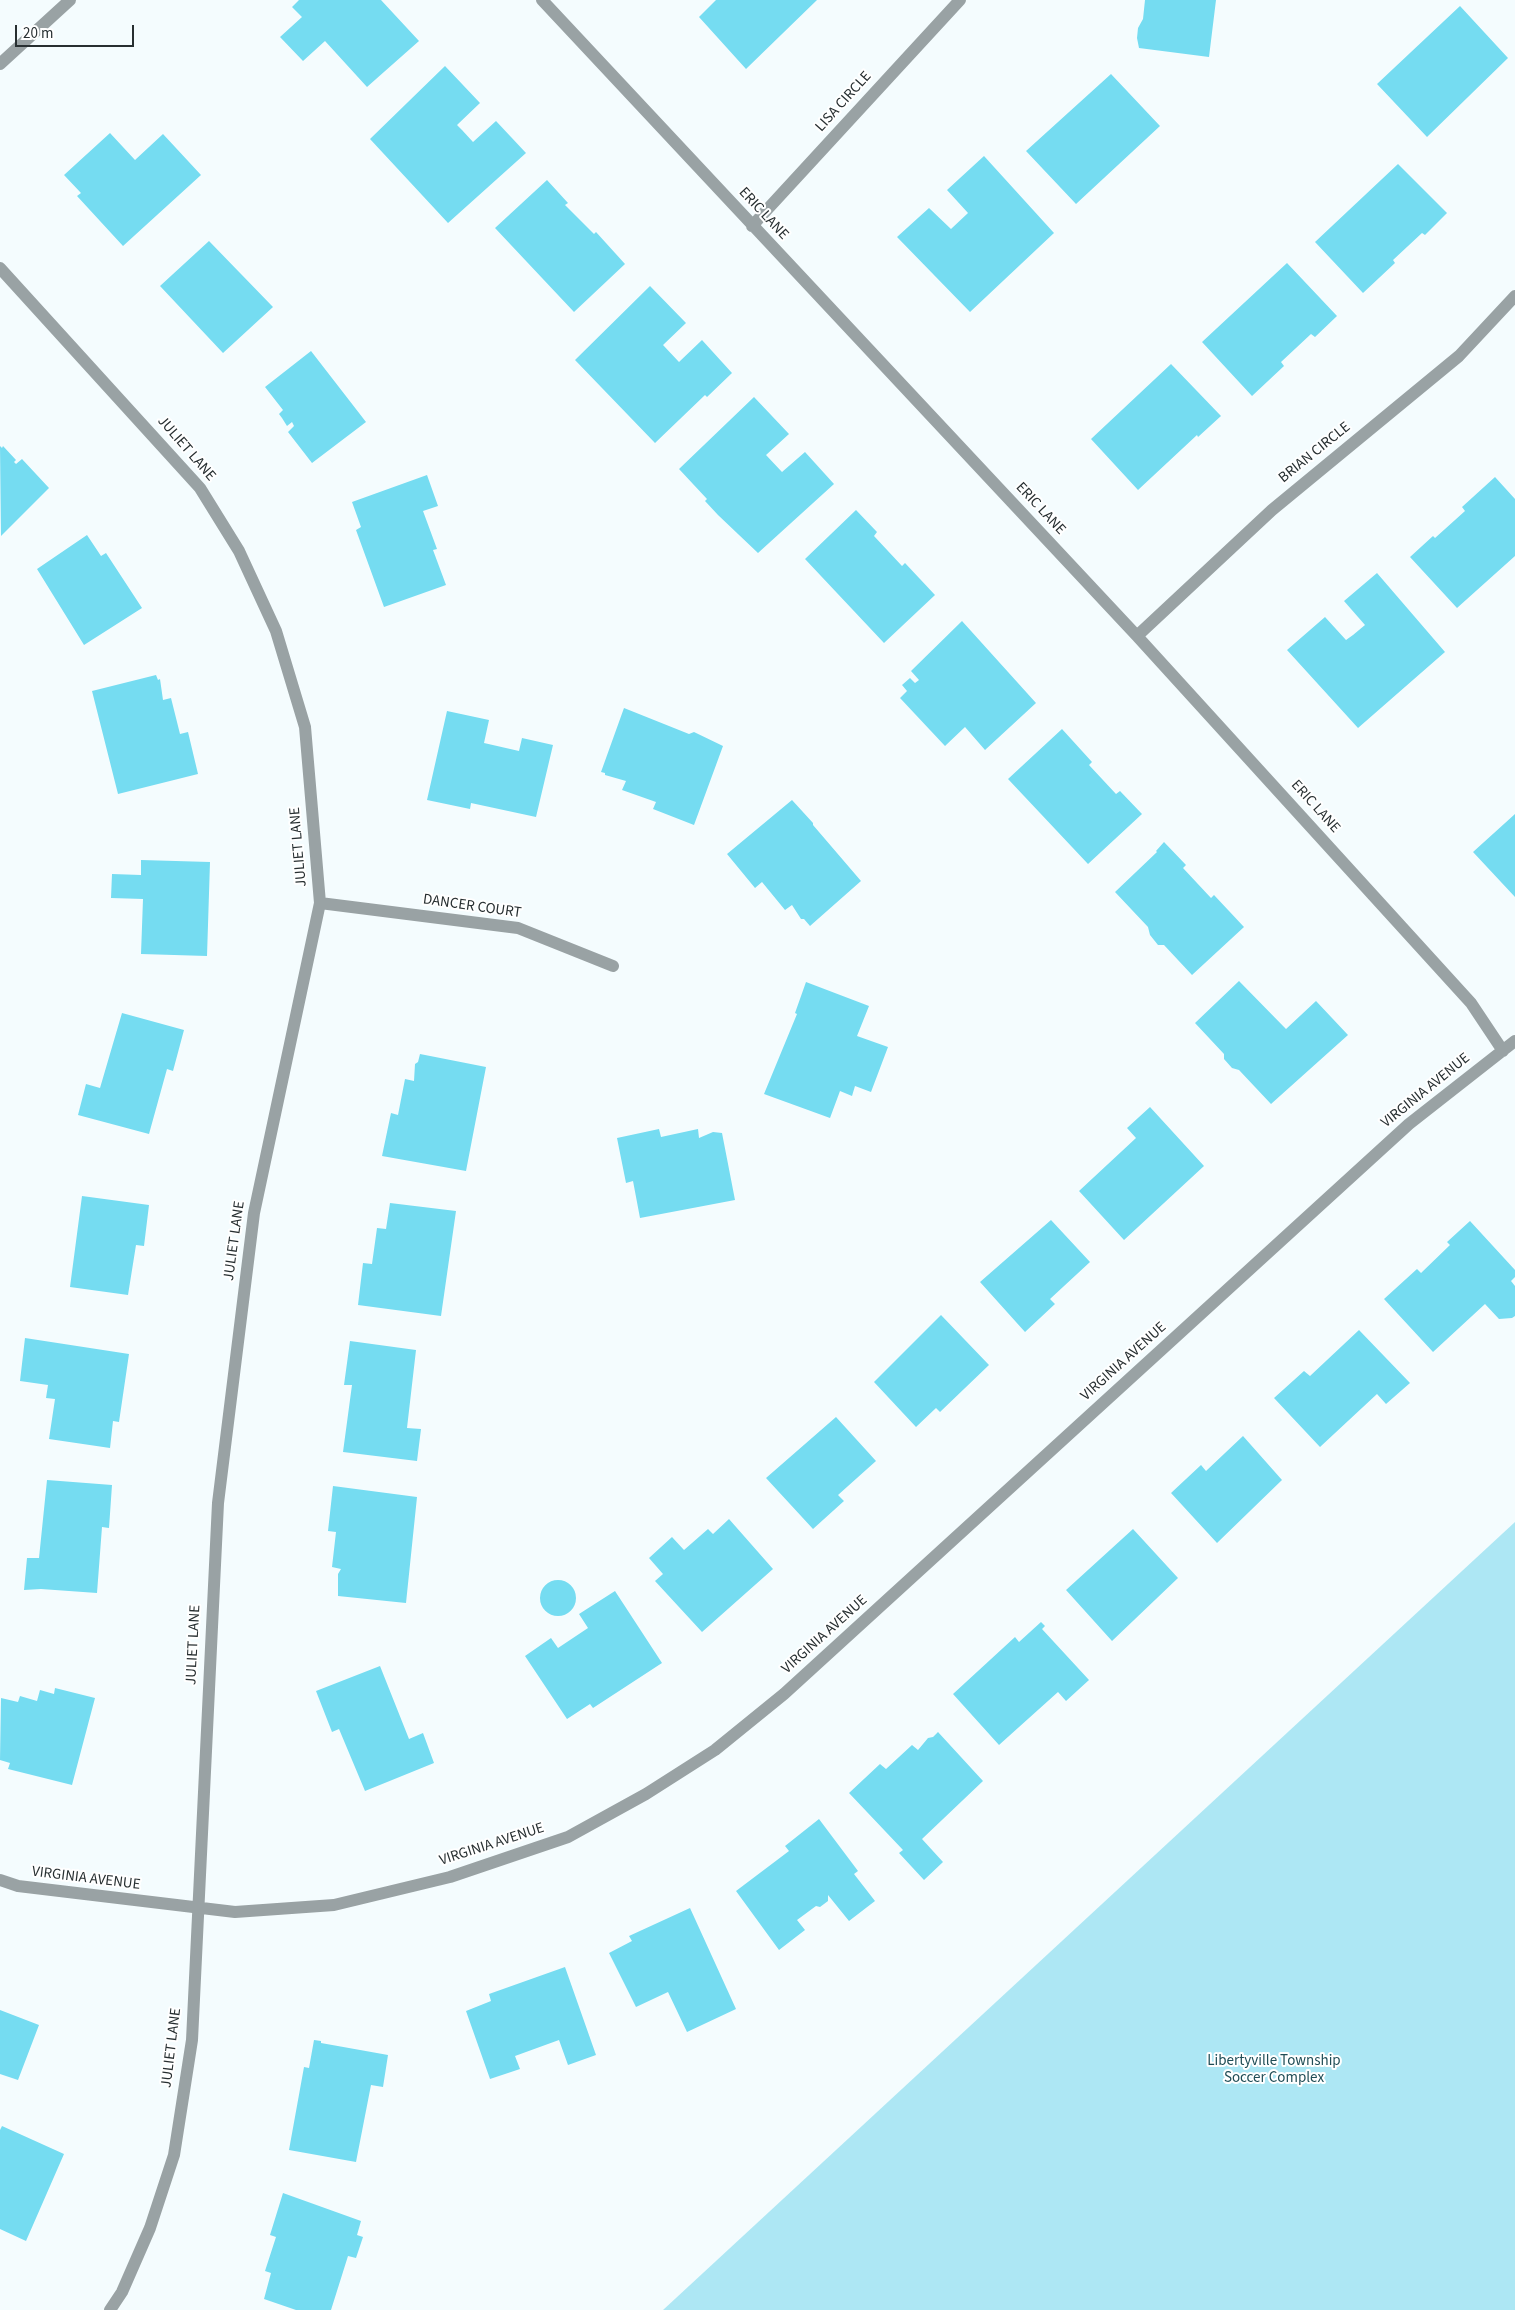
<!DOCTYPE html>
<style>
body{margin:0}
#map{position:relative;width:1515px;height:2310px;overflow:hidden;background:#f4fcfe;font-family:"Source Sans 3",sans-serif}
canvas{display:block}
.scale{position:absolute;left:15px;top:25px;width:119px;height:22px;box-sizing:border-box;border:2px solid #272f31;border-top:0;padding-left:6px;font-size:15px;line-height:18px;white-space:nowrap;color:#272f31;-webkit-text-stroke:4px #fff;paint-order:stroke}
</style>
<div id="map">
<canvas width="1515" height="2310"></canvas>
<div class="scale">20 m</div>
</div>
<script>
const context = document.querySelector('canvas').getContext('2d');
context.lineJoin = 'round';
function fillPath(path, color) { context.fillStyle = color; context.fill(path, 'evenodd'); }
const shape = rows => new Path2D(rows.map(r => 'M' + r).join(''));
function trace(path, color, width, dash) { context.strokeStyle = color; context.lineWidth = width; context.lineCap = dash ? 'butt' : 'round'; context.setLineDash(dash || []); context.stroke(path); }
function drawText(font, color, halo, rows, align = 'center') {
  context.font = font + ' "Source Sans 3",sans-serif'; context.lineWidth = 4; context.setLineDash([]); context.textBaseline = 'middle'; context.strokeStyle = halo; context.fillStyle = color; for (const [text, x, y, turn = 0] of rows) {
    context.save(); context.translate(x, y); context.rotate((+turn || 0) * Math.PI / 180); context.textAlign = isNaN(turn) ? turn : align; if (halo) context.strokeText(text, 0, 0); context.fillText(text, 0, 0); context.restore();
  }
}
fillPath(shape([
 [1515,1522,1515,2310,663,2310]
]), '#ade7f4');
fillPath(shape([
 [299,0,381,0,419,41,367,87,325,41,303,61,280,37,302,17,292,7],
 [716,0,817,0,746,69,699,17],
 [1145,0,1216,0,1209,57,1139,48,1137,38,1138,28,1143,19],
 [1460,6,1508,58,1427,137,1377,84],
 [445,66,480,103,457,125,462,130,473,142,496,121,526,153,448,223,370,139],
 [1111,74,1160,126,1076,204,1026,151],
 [110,133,135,160,163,134,201,175,123,246,77,196,81,193,64,175],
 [984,156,1054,233,970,312,897,237,929,208,951,229,968,213,947,190],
 [1398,164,1447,213,1425,235,1422,233,1393,260,1395,263,1363,293,1315,242],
 [547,180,568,203,565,205,594,234,596,232,625,264,574,312,495,228],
 [209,241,273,307,223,353,160,286],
 [1287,263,1337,316,1315,337,1311,334,1281,362,1284,366,1252,396,1202,342],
 [650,286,686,323,663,345,679,362,702,340,732,373,707,397,705,395,655,443,575,360],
 [311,351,366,422,312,463,288,432,294,426,292,422,287,426,282,418,279,414,283,410,265,387],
 [1171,364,1221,416,1198,437,1197,435,1138,490,1091,439],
 [754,397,789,434,766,455,782,472,805,452,834,484,758,553,718,515,705,501,707,499,679,469],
 [0,446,2,448,3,446,16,460,14,462,16,464,22,459,49,488,1,536],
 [427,475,438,506,423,511,437,549,433,550,446,585,384,607,356,530,361,527,352,502],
 [1495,477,1515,499,1515,556,1457,608,1410,557,1433,536,1435,538,1465,511,1462,507],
 [856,510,877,532,874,536,902,566,905,563,935,595,884,643,805,559],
 [87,535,101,556,106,553,142,608,84,645,37,569],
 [1377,573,1445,652,1358,728,1287,650,1325,617,1346,640,1353,635,1365,625,1344,601],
 [962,621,1036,703,985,750,965,727,945,746,900,698,907,691,902,685,910,678,915,683,919,680,911,671],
 [156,675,158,680,160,679,163,700,171,698,180,734,188,732,198,774,118,794,92,691],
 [624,708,689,734,694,732,723,746,694,825,653,809,656,802,622,790,626,781,605,775,605,773,601,772],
 [447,711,489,720,484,743,519,751,522,738,553,745,536,817,471,803,470,809,427,800],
 [1062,729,1092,762,1089,765,1116,794,1120,791,1142,814,1088,864,1008,779],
 [792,800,813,823,813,825,861,881,810,926,804,919,801,919,792,905,785,910,762,882,755,888,727,854],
 [1515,814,1515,897,1473,852],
 [1164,842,1186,865,1183,868,1211,898,1214,895,1244,927,1192,975,1164,945,1158,945,1150,935,1148,927,1115,892,1157,852,1156,851],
 [141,860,210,862,207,956,141,954,143,899,111,898,112,874,141,875],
 [1239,981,1286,1029,1316,1001,1348,1035,1271,1104,1239,1070,1232,1068,1224,1059,1224,1054,1195,1023],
 [806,982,869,1006,857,1036,888,1047,871,1092,855,1086,852,1096,840,1091,830,1118,764,1094,797,1014,795,1013],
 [122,1013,184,1030,173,1071,167,1069,149,1134,78,1115,86,1084,100,1088],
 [420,1054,486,1067,466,1171,382,1156,391,1113,398,1115,405,1079,414,1081,415,1064,418,1062],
 [1150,1107,1204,1166,1124,1240,1079,1191,1136,1138,1127,1128],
 [659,1129,661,1137,698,1129,699,1138,713,1132,722,1133,735,1200,640,1218,633,1181,626,1183,617,1138],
 [82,1196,149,1205,144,1246,136,1245,128,1295,70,1287],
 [390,1203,456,1211,441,1316,358,1305,363,1263,372,1264,377,1228,386,1229],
 [1051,1220,1090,1262,1050,1299,1055,1304,1025,1332,980,1282],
 [1470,1221,1515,1270,1515,1277,1511,1281,1515,1286,1515,1316,1512,1318,1499,1319,1485,1304,1433,1352,1384,1299,1417,1269,1421,1273,1450,1245,1447,1242],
 [941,1315,989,1365,940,1412,936,1408,916,1427,874,1382],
 [1359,1330,1410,1383,1386,1404,1377,1394,1320,1447,1274,1398,1304,1371,1310,1376],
 [25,1338,129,1354,119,1422,113,1421,110,1448,49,1439,55,1399,46,1398,48,1385,20,1381],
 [350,1341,416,1350,407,1428,421,1429,417,1461,343,1452,352,1385,344,1385],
 [836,1417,876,1461,838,1495,844,1501,813,1529,766,1478],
 [1243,1436,1282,1480,1217,1543,1171,1493,1201,1465,1206,1471],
 [47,1480,112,1485,109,1528,102,1527,97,1593,41,1589,24,1590,27,1558,39,1558],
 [333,1486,417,1497,406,1603,338,1596,338,1574,341,1569,332,1567,336,1532,328,1531],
 [729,1519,773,1569,702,1632,655,1581,663,1574,649,1558,672,1537,684,1550,708,1529,713,1534],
 [1133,1529,1178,1578,1112,1641,1066,1590],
 '540 1598a18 18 0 1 1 36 0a18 18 0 1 1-36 0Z',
 [615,1591,662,1663,593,1708,590,1704,567,1719,525,1656,551,1638,558,1648,588,1628,579,1614],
 [1041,1622,1045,1626,1042,1629,1089,1680,1066,1701,1058,1692,999,1745,953,1694,1015,1637,1019,1642],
 [380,1666,409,1739,423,1733,434,1763,365,1791,339,1729,332,1732,316,1691],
 [55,1688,95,1698,72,1785,8,1769,10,1763,0,1760,1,1698,18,1702,20,1696,37,1701,40,1690,54,1694],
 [938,1732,983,1781,922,1839,943,1862,924,1880,899,1853,903,1850,849,1793,880,1764,886,1769,912,1745,918,1750,928,1738,933,1737],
 [819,1819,858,1871,854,1874,875,1901,849,1921,828,1895,828,1901,820,1907,816,1906,797,1920,805,1930,779,1950,736,1891,789,1851,785,1846],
 [690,1908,736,2009,687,2032,668,1992,636,2007,609,1953,632,1941,629,1936],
 [565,1967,596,2055,568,2065,559,2040,515,2056,520,2069,490,2079,466,2011,491,2001,489,1994],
 [0,2010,39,2025,18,2080,0,2074],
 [314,2040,321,2041,321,2043,388,2055,383,2087,371,2085,356,2162,289,2150,304,2067,309,2068],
 [2,2126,64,2154,26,2241,0,2229,0,2130],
 [283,2193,361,2221,357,2235,363,2237,356,2258,348,2256,331,2310,296,2310,264,2299,271,2273,265,2271,276,2237,270,2235]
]), '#75dcf1');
trace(shape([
 [542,0,1137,636,1471,1003,1503,1051],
 [0,64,70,0],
 [752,226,960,0],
 [0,268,200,488,239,551,276,631,305,727,320,903,254,1213,218,1503,192,2040,174,2155,150,2228,122,2292,110,2310],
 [1137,636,1272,510,1459,356,1515,296],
 [320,903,518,928,613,966],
 [0,1880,18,1886,235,1912,334,1905,450,1877,568,1837,646,1794,715,1750,784,1694,1409,1124,1515,1041]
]), '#99a2a4', 12);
drawText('15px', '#272f31', '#fff', [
 ["LISA CIRCLE",844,102,-48],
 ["ERIC LANE",763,214,47],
 ["JULIET LANE",186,449,49],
 ["BRIAN CIRCLE",1315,453,-39],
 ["ERIC LANE",1040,509,47],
 ["ERIC LANE",1315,807,48],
 ["JULIET LANE",299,847,-95],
 ["DANCER COURT",472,907,8],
 ["VIRGINIA AVENUE",1426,1091,-39],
 ["JULIET LANE",235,1241,-82],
 ["VIRGINIA AVENUE",1124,1362,-42],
 ["VIRGINIA AVENUE",825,1635,-42],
 ["JULIET LANE",194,1645,-87],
 ["VIRGINIA AVENUE",492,1845,-18],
 ["VIRGINIA AVENUE",86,1879,7],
 ["JULIET LANE",172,2048,-83]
]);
drawText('15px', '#1f4d56', '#fff', [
 ["Libertyville Township",1274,2062],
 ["Soccer Complex",1274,2079]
]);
</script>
